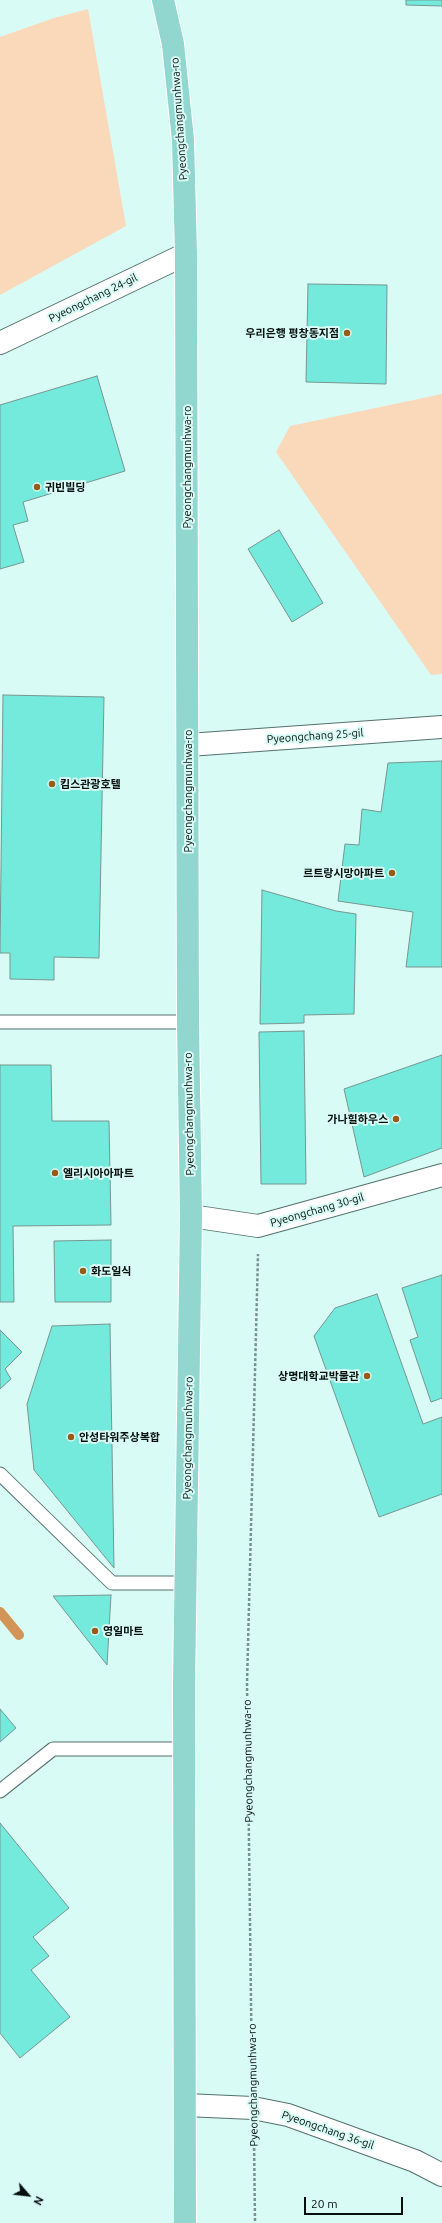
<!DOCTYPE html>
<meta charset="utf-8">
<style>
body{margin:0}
#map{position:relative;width:442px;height:2223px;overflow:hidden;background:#d9fbf5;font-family:Ubuntu,sans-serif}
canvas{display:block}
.north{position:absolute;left:8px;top:2175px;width:40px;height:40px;-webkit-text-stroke:3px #d9fbf5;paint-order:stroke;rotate:118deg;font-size:11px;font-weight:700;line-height:16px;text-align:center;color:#040f0e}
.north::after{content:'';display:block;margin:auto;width:14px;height:18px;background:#040f0e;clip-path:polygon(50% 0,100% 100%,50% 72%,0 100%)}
.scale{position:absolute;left:304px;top:2197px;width:99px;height:18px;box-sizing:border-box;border:2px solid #040f0e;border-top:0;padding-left:5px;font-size:12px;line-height:14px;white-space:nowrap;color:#040f0e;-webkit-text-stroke:3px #d9fbf5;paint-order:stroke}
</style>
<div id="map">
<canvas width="442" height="2223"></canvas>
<div class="north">N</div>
<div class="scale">20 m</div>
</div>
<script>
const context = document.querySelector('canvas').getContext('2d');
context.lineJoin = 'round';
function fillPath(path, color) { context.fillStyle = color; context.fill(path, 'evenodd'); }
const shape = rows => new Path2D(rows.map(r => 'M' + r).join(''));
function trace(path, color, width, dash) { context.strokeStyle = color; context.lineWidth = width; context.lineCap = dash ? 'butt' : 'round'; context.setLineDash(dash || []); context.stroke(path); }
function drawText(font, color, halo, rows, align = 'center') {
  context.font = font + ' Ubuntu,"Noto Sans KR",sans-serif'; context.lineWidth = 4; context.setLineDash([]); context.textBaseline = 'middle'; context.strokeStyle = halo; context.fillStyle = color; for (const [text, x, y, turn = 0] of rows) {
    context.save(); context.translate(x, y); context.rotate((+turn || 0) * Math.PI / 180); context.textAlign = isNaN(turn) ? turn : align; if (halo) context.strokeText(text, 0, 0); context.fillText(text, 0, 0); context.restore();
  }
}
fillPath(shape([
 [88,9,126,226,0,295,0,37,54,18],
 [442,394,442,674,431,675,276,452,290,426]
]), '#fad8ba');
trace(shape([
 [0,1612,19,1635]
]), '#d39457', 10);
const building = shape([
 [406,0,442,0,442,6,406,5,406,0],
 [308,284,387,285,386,384,306,382,308,284],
 [97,376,125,471,23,502,28,521,13,525,24,562,0,569,0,405,97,376],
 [279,530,323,603,292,622,248,549,279,530],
 [3,695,104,697,99,958,54,957,54,980,10,979,10,953,0,953,3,695],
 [442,761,442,967,406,967,413,912,338,901,345,844,359,845,362,809,381,812,388,763,442,761],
 [262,890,336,911,356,914,354,1014,304,1015,304,1023,260,1024,262,890],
 [304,1031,306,1184,261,1184,259,1032,304,1031],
 [442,1055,442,1148,364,1177,344,1089,442,1055],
 [0,1065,51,1065,52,1121,109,1121,111,1225,13,1226,14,1302,0,1302,0,1065],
 [111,1240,111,1302,55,1302,54,1241,111,1240],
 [442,1275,442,1398,431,1402,410,1340,418,1337,402,1288,442,1275],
 [377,1294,423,1424,442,1417,442,1494,379,1517,314,1336,335,1308,377,1294],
 [110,1324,114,1568,34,1470,27,1404,52,1326,110,1324],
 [0,1330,22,1352,5,1369,11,1379,0,1389,0,1330],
 [111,1595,107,1665,53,1596,111,1595],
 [0,1709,16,1728,0,1742,0,1709],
 [0,1823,69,1908,33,1937,49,1956,31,1970,70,2017,20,2058,0,2033,0,1823]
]);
fillPath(building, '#74eadd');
trace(building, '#769691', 1);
const service = shape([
 [0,1022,188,1022],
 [0,1474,112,1583,186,1583],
 [0,1791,53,1749,184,1749]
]);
const minor = shape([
 [0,343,186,254],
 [188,745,442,727],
 [191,1216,258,1226,442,1175],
 [185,2105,253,2108,288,2115,415,2161,442,2175]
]);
const primary = shape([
 [163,0,173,44,183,140,186,254,188,1022,191,1216,184,1685,185,2223]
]);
trace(service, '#53716d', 15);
trace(minor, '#53716d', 24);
trace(primary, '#fff', 24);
trace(shape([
 [252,2081,247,1684,258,1254],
 [254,2138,255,2223]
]), '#7a928e', 2.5, [3, 2]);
trace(service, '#fff', 13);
trace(minor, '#fff', 22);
trace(primary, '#91d6cf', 22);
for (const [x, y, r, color] of [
 [347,333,4,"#955b19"],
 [37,487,4,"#955b19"],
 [52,784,4,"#955b19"],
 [392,873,4,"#955b19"],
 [396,1119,4,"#955b19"],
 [55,1173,4,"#955b19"],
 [83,1271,4,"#955b19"],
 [367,1376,4,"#955b19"],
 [71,1437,4,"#955b19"],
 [95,1631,4,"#955b19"]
]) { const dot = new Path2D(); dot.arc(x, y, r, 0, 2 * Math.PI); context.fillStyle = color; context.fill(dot); trace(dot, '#d9fbf5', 1.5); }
drawText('11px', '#040f0e', '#d9fbf5', [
 ["Pyeongchangmunhwa-ro",179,119,-94],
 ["Pyeongchang 24-gil",93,298,-26],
 ["Pyeongchangmunhwa-ro",187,467,-90],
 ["Pyeongchang 25-gil",315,736,-4],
 ["Pyeongchangmunhwa-ro",188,791,-90],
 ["Pyeongchangmunhwa-ro",189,1114,-91],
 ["Pyeongchang 30-gil",317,1210,-16],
 ["Pyeongchangmunhwa-ro",188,1438,-89],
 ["Pyeongchangmunhwa-ro",248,1761,-91],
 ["Pyeongchangmunhwa-ro",253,2085,-91],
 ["Pyeongchang 36-gil",328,2130,19]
]);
drawText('bold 11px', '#040f0e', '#d9fbf5', [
 ["우리은행 평창동지점",339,333,"right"],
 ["귀빈빌딩",45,487],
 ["킴스관광호텔",60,784],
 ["르트랑시망아파트",384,873,"right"],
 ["가나힐하우스",388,1119,"right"],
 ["엘리시아아파트",63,1173],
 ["화도일식",91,1271],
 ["상명대학교박물관",359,1376,"right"],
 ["안성타워주상복합",79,1437],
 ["영일마트",103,1631]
], 'left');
</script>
